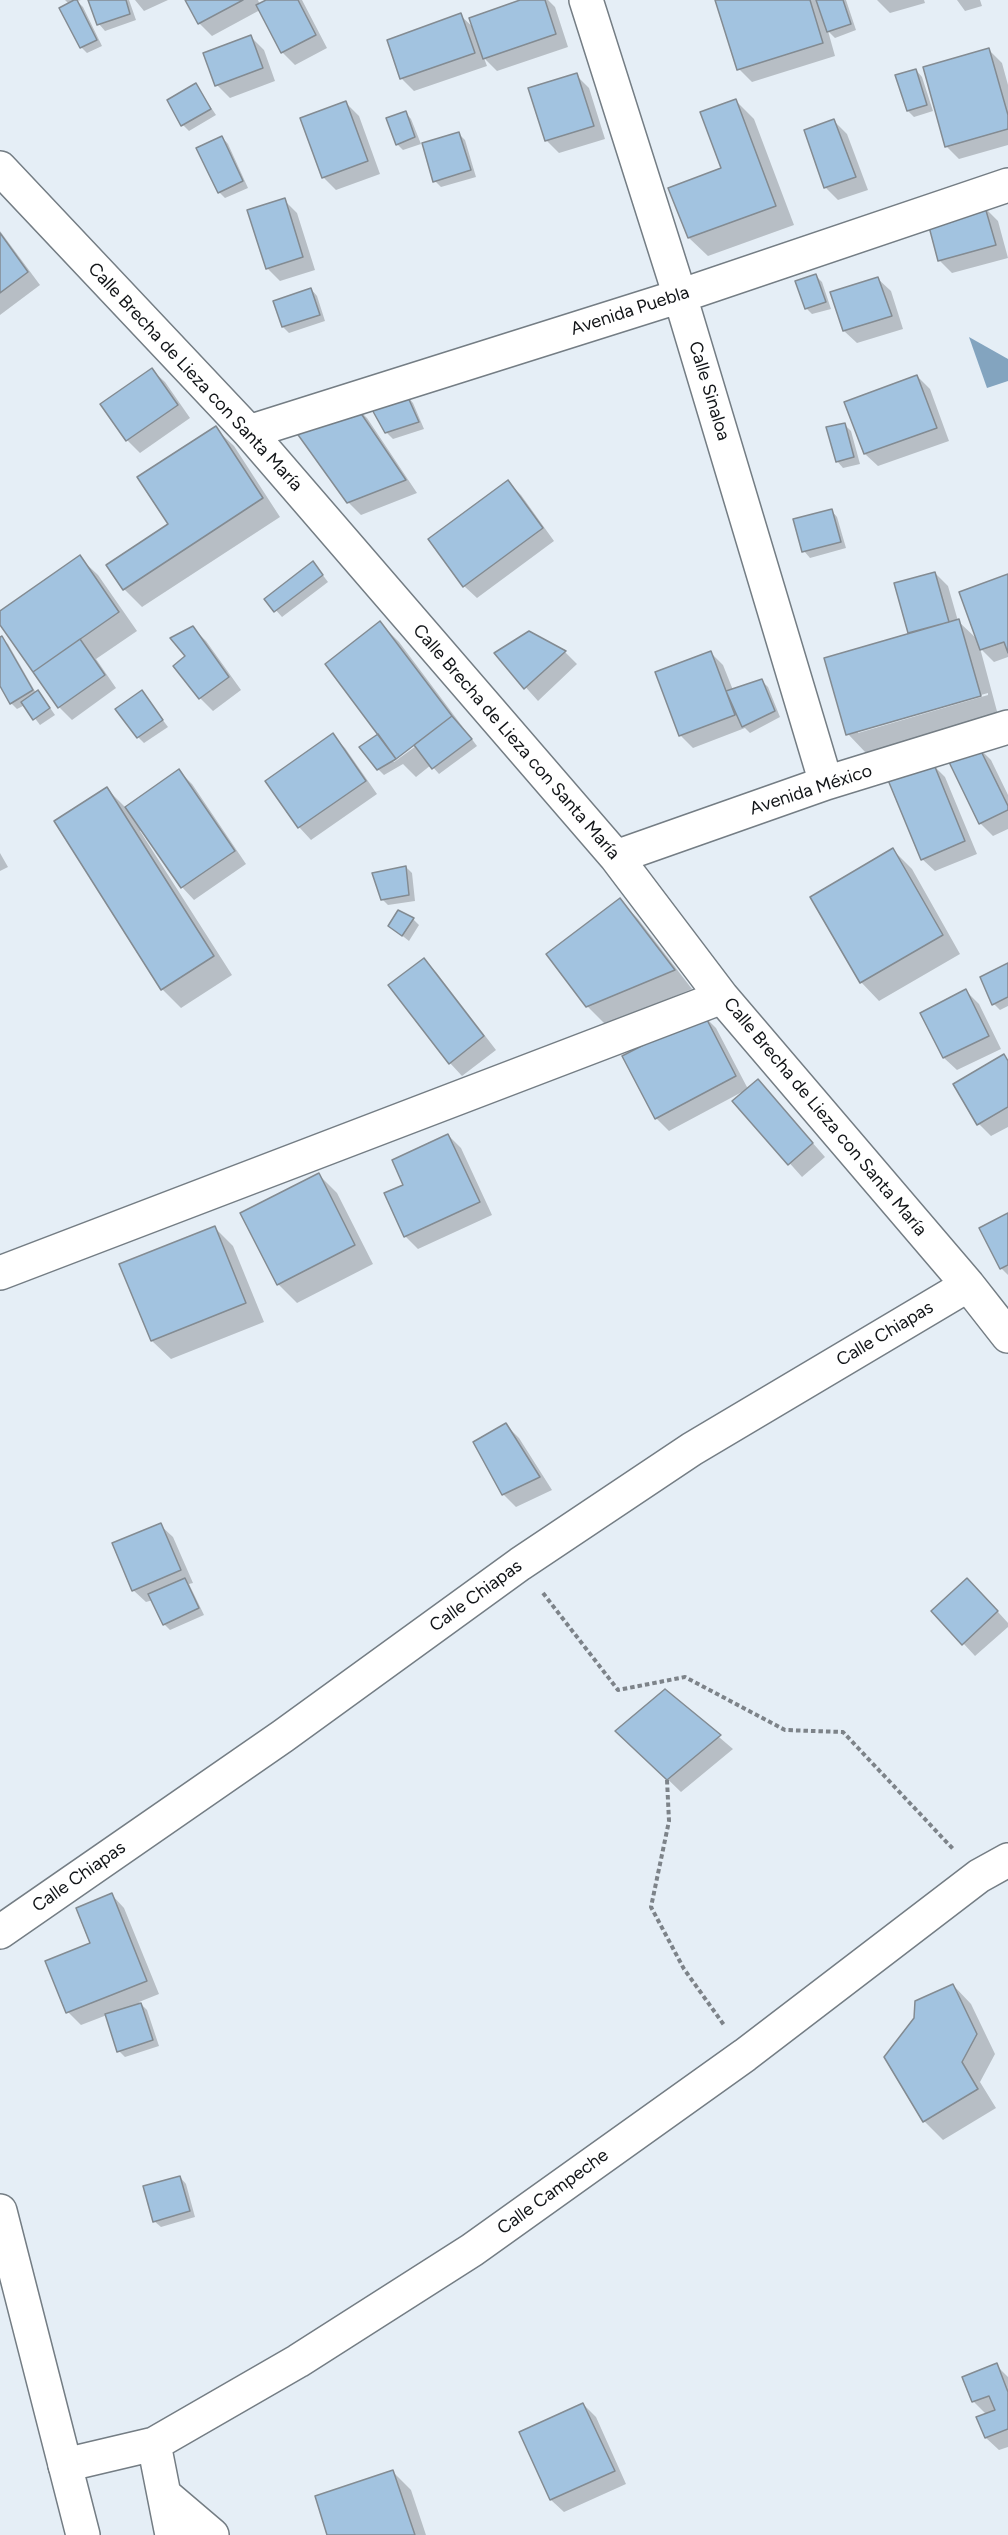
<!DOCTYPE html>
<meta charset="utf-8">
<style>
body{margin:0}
canvas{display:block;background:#e5eef6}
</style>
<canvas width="1008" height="2535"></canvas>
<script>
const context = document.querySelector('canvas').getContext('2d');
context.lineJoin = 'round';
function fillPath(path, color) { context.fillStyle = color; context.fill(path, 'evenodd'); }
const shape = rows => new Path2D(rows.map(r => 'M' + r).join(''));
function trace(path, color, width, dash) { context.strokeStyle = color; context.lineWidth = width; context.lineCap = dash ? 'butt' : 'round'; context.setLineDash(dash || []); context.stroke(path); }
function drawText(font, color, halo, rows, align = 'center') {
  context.font = font + ' Figtree,sans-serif'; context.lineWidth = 6; context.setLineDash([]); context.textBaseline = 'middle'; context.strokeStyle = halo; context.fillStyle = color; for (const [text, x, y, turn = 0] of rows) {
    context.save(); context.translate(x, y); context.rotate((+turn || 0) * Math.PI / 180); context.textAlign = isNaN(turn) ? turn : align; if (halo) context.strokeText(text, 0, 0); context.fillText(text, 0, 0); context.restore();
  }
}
fillPath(shape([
 [969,337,1008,359,1008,381,987,388]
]), '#83a4bf');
fillPath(shape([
 [65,0,81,0,77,1,83,7,102,46,87,53,81,47,69,4],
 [90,0,129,0,136,20,105,31,99,24],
 [135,0,168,0,144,11],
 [186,0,258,0,260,5,270,0,302,0,327,48,295,65,282,52,260,10,212,36,199,23],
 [525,0,548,0,555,7,568,47,497,71,484,58,487,66,414,91,401,78,460,15,475,29],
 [717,0,846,0,856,30,835,38,828,31,835,56,752,82,739,69],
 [877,0,924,0,925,3,890,13],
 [957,0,980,0,982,6,965,11],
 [251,37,264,50,275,81,230,98,217,85],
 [989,50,1002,63,1008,85,1008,145,959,159,946,146],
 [916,70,922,77,933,111,914,117,908,111],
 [576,75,589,88,605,139,559,153,546,140],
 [196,85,216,115,189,131,183,125,169,100],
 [735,100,754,119,794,225,708,256,689,238,723,169],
 [346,103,359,116,380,174,336,190,323,177],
 [405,112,411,119,421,144,403,150,397,144],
 [834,121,847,134,868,190,838,200,825,187],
 [459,134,465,140,476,177,441,187,435,181],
 [222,137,228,144,248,188,225,198,219,192],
 [284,200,297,213,315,270,280,281,267,268],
 [985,208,998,221,1008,258,952,273,939,260],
 [0,231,40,285,0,315],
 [816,276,822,282,831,309,812,314,806,308],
 [878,279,891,291,903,329,857,343,844,331],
 [311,289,317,296,325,321,289,333,283,327],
 [152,370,165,382,190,418,140,453,128,441,102,404],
 [917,376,930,389,949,441,878,466,865,454],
 [407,396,413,403,424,429,393,439,386,432],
 [354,405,367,418,417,493,361,515,348,502],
 [844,424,851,431,860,464,843,468,837,461],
 [215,428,234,446,280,517,142,607,124,589,170,524],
 [508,482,521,495,554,541,477,598,464,586],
 [831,510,837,517,846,548,810,558,804,551],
 [79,557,98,575,137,631,96,659,116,688,72,720,59,707,0,623,0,613],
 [319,570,328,582,282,617,266,599],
 [935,573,948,586,958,621,978,640,1008,576,1008,657,994,662,980,648,998,715,866,753,848,734,912,634,909,632],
 [988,693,988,695,858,733,858,730],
 [380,623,399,642,477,746,439,774,431,765,416,777,403,764,384,775,378,769],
 [416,742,416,746,394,762,392,760],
 [193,628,206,641,241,690,213,711,200,698,187,656],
 [2,638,8,644,36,693,44,699,55,715,40,725,25,705,17,709,11,703,0,683],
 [565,652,577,664,538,701,496,654],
 [711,653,723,665,733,690,762,681,768,687,780,717,750,733,745,728,693,748,680,735],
 [142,692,168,727,144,743,138,737],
 [332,735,345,748,377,794,311,840,299,827],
 [978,747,991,760,1008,795,1008,829,993,836,980,823,950,761],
 [932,764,945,777,977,854,935,871,922,859],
 [179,771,192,784,246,864,194,900,182,887,142,829,140,831,232,975,181,1008,162,989,107,789,126,808],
 [893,850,912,869,960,954,879,1001,861,982],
 [0,853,8,867,0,871],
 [406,867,412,873,415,901,388,905,382,899],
 [620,900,638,919,692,989,606,1025,587,1006],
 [413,919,419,925,409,941,390,926],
 [424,960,436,972,496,1050,462,1076,450,1063],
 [1008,965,1008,1006,1000,1010,994,1004],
 [966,991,979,1004,1001,1049,957,1070,944,1058,922,1013],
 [703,1015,716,1028,748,1089,770,1094,825,1157,802,1177,734,1101,742,1092,669,1131,656,1118],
 [1004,1056,1008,1060,1008,1127,991,1136,979,1124],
 [448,1135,461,1148,492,1215,418,1249,405,1236,405,1185],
 [319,1175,337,1193,373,1264,297,1303,278,1284],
 [1008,1215,1008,1275,1001,1268],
 [215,1228,233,1246,264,1322,171,1359,152,1341,121,1265],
 [506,1425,519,1438,552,1490,516,1507,503,1494,475,1442],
 [160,1525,173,1537,193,1583,189,1584,204,1615,170,1630,164,1624,153,1600,146,1602,133,1590],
 [980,1592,1008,1623,1008,1627,975,1656,963,1643],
 [665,1691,733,1749,681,1792,630,1743],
 [112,1895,124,1908,159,1994,139,2002,147,2010,159,2046,125,2057,119,2051,107,2015,81,2025,68,2012,47,1962,92,1944],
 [953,1985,971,2004,995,2054,980,2082,996,2108,943,2140,924,2121],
 [180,2177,186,2184,195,2217,161,2227,154,2221],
 [996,2365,1008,2377,1008,2447,999,2450,986,2438,978,2418,987,2415,973,2401],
 [583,2404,596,2417,626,2484,564,2512,551,2500,521,2433],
 [393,2472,411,2490,426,2535,329,2535]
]), '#0003');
const building = shape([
 [74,0,77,0,97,40,80,48,59,8,74,0],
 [88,0,126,0,130,14,97,25,88,0],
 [185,0,243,0,198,24,185,0],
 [266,0,298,0,316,35,281,53,256,5,266,0],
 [520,0,545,0,556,34,483,59,469,18,520,0],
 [715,0,810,0,823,43,737,70,715,0],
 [816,0,843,0,851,24,827,32,816,0],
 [461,13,475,53,400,79,387,40,461,13],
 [251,35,263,68,215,86,203,53,251,35],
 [989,48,1008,115,1008,129,945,147,923,67,989,48],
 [916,69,927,105,907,111,895,75,916,69],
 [577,73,594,126,545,141,528,88,577,73],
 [196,83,211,109,181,126,167,100,196,83],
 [736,99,776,206,688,238,668,188,721,168,700,112,736,99],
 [346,101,368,161,322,178,300,118,346,101],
 [406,111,415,137,396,145,386,118,406,111],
 [834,119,856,177,824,188,804,130,834,119],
 [459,132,471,170,433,182,422,143,459,132],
 [222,136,243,181,218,193,196,148,222,136],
 [285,198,303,257,266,269,247,210,285,198],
 [985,207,996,245,938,261,928,223,985,207],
 [0,233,28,272,0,293,0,233],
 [816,274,826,302,805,309,795,281,816,274],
 [878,277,892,316,843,331,830,292,878,277],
 [311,288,320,315,282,327,273,301,311,288],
 [152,368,178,405,126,441,100,404,152,368],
 [917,375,937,428,864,454,844,402,917,375],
 [407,395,419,422,385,433,370,406,407,395],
 [354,403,406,480,347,503,291,425,354,403],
 [845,423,854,457,836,462,826,427,845,423],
 [216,426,263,498,123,590,106,565,168,524,137,477,216,426],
 [508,480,543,528,463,587,428,539,508,480],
 [832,509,841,542,802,552,793,519,832,509],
 [80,555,119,612,33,672,0,625,0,611,80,555],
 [313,561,323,575,274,612,264,599,313,561],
 [935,572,949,622,908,633,894,583,935,572],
 [1008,574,1008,653,1004,642,980,650,959,592,1008,574],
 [959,619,981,696,846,735,824,658,959,619],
 [380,621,452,716,396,759,325,664,380,621],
 [193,626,229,677,199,699,173,666,185,656,170,638,193,626],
 [529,631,566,651,524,689,494,653,529,631],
 [2,636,33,690,10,704,0,686,0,637,2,636],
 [80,639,105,675,58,708,33,672,80,639],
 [711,651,735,715,679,736,655,672,711,651],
 [762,679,775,711,742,727,726,691,762,679],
 [38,690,50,708,33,720,21,702,38,690],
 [142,690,163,720,137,738,115,709,142,690],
 [452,716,472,739,432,769,414,745,452,716],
 [333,733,366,781,298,828,265,781,333,733],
 [378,734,396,759,377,770,359,747,378,734],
 [978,745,1008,806,1008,810,979,824,948,760,978,745],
 [933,762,965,841,921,860,888,780,933,762],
 [179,769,235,851,181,888,125,807,179,769],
 [107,787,214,956,161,990,54,821,107,787],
 [893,848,943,935,860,983,810,897,893,848],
 [406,866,409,895,381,900,372,873,406,866],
 [620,898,675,970,586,1007,546,954,620,898],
 [398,910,414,918,402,936,388,926,398,910],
 [424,958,484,1036,449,1064,388,985,424,958],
 [1008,963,1008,997,992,1005,980,977,1008,963],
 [966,989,989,1036,943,1058,920,1013,966,989],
 [704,1014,736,1076,655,1119,622,1056,704,1014],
 [1004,1054,1008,1061,1008,1107,977,1125,953,1084,1004,1054],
 [758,1079,813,1143,788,1165,732,1101,758,1079],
 [448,1134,480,1202,404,1237,384,1193,403,1185,392,1160,448,1134],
 [319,1173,355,1245,277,1285,240,1213,319,1173],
 [1008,1213,1008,1265,1000,1269,979,1228,1008,1213],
 [215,1226,246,1303,151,1341,119,1264,215,1226],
 [506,1423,540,1477,502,1495,473,1442,506,1423],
 [161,1523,181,1570,132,1591,112,1543,161,1523],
 [185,1578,199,1608,163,1625,148,1594,185,1578],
 [967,1578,998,1611,962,1645,931,1611,967,1578],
 [665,1689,721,1735,667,1780,615,1731,665,1689],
 [112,1893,147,1981,66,2013,45,1961,90,1943,76,1908,112,1893],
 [953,1984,977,2034,962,2062,978,2089,923,2122,884,2057,914,2018,915,2001,953,1984],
 [141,2003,153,2040,117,2052,105,2014,141,2003],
 [180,2176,190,2211,153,2222,143,2186,180,2176],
 [997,2363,1008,2392,1008,2429,985,2438,976,2417,995,2410,989,2396,972,2402,962,2377,997,2363],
 [583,2403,615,2471,550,2500,519,2432,583,2403],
 [393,2470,415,2535,327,2535,315,2496,393,2470]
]);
fillPath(building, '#a2c3e0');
trace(building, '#838b92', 1.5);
const minor = shape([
 [586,0,680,296,826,783],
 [0,168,249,432,616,857,722,997,968,1285,1008,1336],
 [249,432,680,296,1008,185],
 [616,857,826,783,1008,727],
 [0,1273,722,997],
 [0,1932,283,1736,520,1564,692,1449,968,1285],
 [154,2444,172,2535],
 [65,2465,154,2444,298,2361,472,2250,745,2055,979,1876,1008,1860],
 [165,2495,212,2535]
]);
const primary = shape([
 [0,2211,83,2535]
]);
trace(minor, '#747d84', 36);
trace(primary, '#747d84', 36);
trace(shape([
 [543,1593,618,1690,685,1677,785,1730,843,1732,954,1850],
 [667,1780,669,1821,651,1907,684,1969,724,2025]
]), '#7d8389', 4, [4.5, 3]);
trace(minor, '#fff', 33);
trace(primary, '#fff', 33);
drawText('18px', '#111417', '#fff', [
 ["Avenida Puebla",630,311,-18],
 ["Calle Brecha de Lieza con Santa María",195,377,47],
 ["Calle Sinaloa",709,391,73],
 ["Calle Brecha de Lieza con Santa María",516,742,49],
 ["Avenida México",811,790,-18],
 ["Calle Brecha de Lieza con Santa María",825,1117,50],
 ["Calle Chiapas",885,1334,-31],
 ["Calle Chiapas",476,1596,-36],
 ["Calle Chiapas",79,1877,-35],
 ["Calle Campeche",553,2192,-36]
]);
</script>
